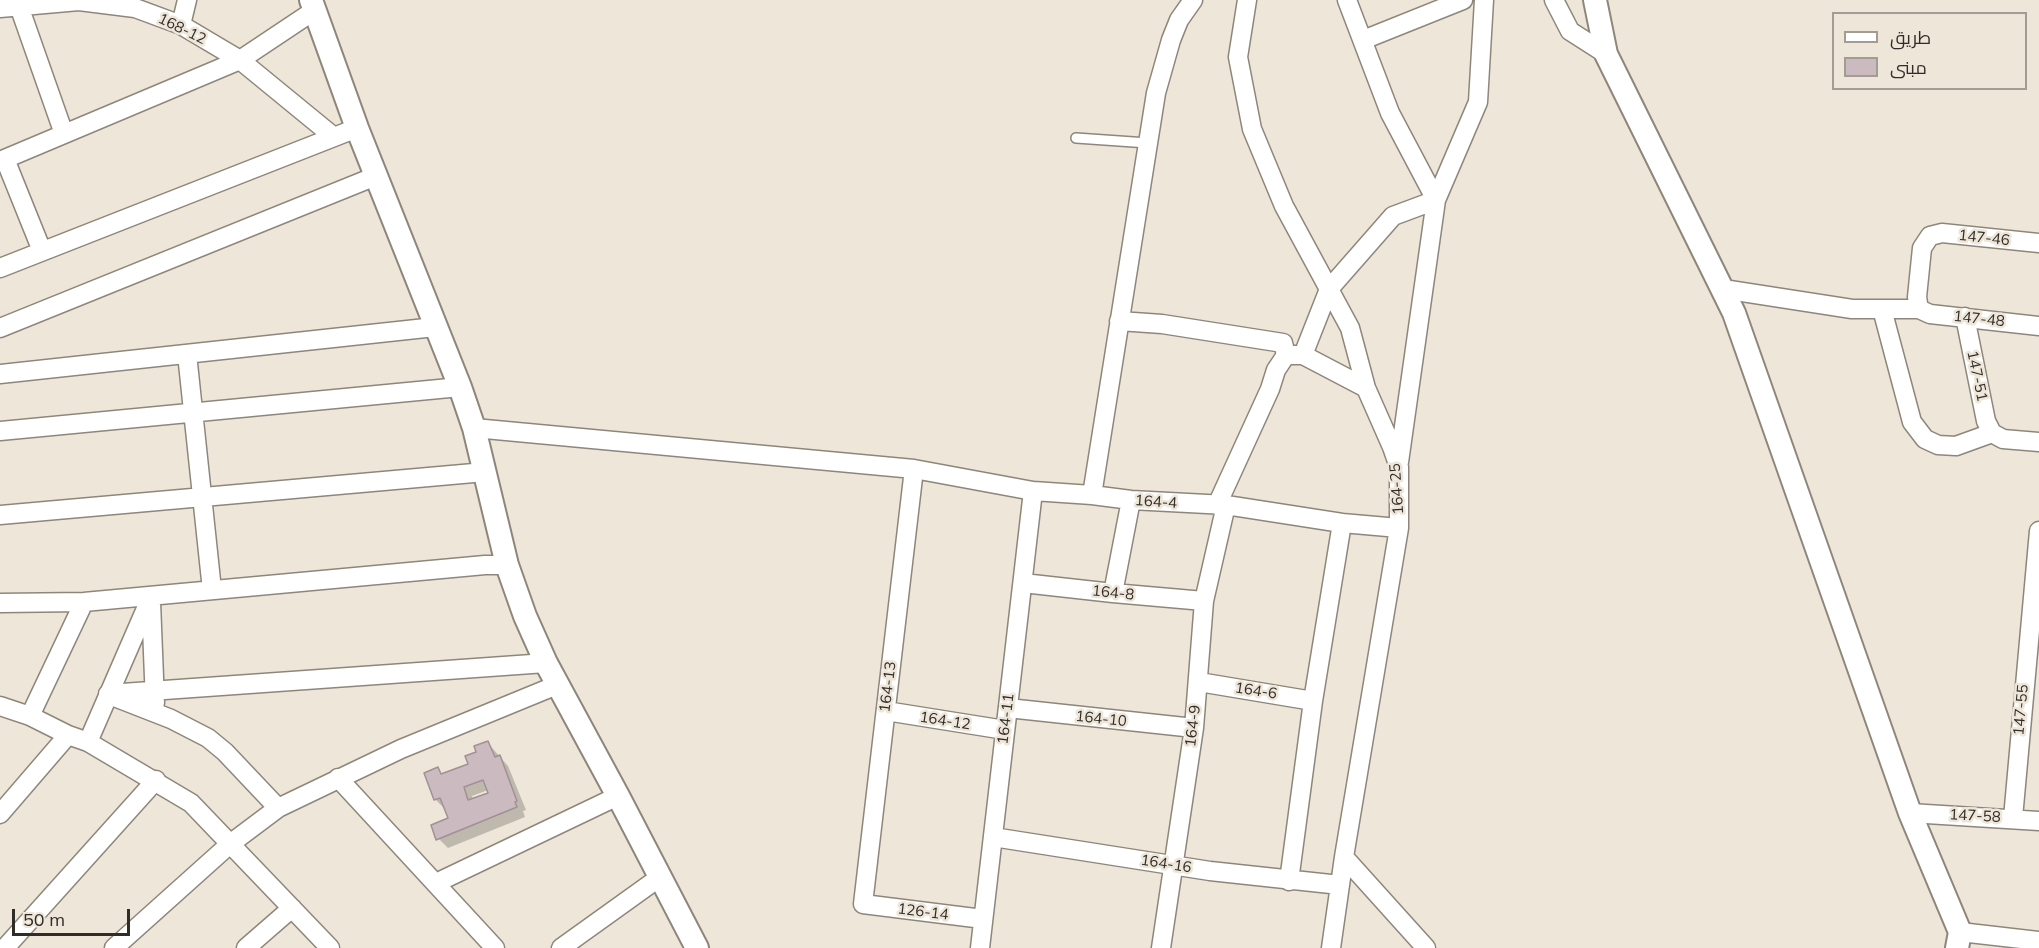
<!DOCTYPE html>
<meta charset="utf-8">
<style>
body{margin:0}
#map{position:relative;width:2039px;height:948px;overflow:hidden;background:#eee6d9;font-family:Mulish,Cairo,sans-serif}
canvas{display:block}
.legend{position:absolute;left:1832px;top:12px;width:195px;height:78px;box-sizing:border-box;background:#eee6d9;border:2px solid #a29c92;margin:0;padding:8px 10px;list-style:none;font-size:18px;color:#302c28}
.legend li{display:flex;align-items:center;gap:12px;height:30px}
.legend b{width:30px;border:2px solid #a29c92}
.scale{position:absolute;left:12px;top:909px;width:118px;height:27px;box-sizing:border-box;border:3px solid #302c28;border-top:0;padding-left:8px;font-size:18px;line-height:21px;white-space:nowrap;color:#302c28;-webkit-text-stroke:4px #eee6d9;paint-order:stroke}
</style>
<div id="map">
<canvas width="2039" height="948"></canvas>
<ul class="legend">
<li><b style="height:8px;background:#fff"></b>طريق</li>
<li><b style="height:16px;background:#cbbbc0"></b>مبنى</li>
</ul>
<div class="scale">50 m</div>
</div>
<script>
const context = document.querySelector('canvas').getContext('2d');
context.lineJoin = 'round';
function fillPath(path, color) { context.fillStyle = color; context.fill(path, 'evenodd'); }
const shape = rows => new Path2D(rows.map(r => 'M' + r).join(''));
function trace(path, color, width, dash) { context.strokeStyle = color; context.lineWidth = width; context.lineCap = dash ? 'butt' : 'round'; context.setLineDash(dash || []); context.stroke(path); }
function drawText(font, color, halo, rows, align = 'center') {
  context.font = font + ' Mulish,sans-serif'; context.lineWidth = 5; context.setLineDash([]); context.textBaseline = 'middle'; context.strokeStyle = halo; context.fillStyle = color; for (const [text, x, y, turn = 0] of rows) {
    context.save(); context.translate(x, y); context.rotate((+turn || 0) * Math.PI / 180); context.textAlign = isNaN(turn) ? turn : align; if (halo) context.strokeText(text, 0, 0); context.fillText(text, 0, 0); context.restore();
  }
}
fillPath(shape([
 [487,742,508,766,526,810,523,811,525,817,448,848,439,839,450,818,445,809,436,800,426,774,438,769,443,775,469,764],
 [488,790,490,794,473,800,472,796]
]), '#0003');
const building = shape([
 [488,741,495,757,500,755,517,801,515,802,517,807,436,840,431,825,448,818,440,798,434,800,424,773,438,767,441,774,468,764,465,756,476,752,474,746,488,741],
 [483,780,488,793,468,800,464,787,483,780]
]);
fillPath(building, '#cbbbc0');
trace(building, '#a19196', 1.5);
const service = shape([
 [1076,138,1148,143]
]);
const minor = shape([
 [1247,0,1238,57,1252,129,1284,206,1350,328,1366,388,1392,447,1399,467,1399,528,1344,857,1331,948],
 [1554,0,1570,31,1606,54],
 [19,6,64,134],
 [0,8,79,1,135,8,181,25,240,60,334,137],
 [181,25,187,0],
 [1363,40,1463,0],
 [5,159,42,251],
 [0,161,240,60,315,10],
 [0,268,357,128],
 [1723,289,1852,309,1919,309,1930,314,2039,326],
 [1882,309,1912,422,1925,439,1938,445,1956,446,1992,433],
 [1919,309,1917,297,1922,248,1930,236,1942,233,2039,243],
 [1965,317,1986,421,1992,433],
 [1119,321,1162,324,1283,343,1286,355,1276,370,1270,389,1217,505],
 [0,328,376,176],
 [187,354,212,590],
 [1291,355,1303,355,1366,388],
 [1303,355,1329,289,1393,216,1436,200,1390,113,1347,0],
 [0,374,435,327],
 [474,428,914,469,1033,491,1092,495,1131,500,1226,505,1342,523,1399,528],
 [0,431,460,387],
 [1992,433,2003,439,2039,442],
 [1399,462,1436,200,1478,102,1484,0],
 [914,469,863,904,983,919],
 [1092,495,1156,93,1171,40,1179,20,1193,0],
 [0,515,485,472],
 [1023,583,1113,593,1204,601],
 [1113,593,1131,500],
 [151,602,155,703],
 [0,603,84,602,485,565,507,565],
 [1199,682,1313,701],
 [108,694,546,663],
 [112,696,171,719,208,738,225,752,278,808],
 [0,706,30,716,68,735,88,742,191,803,330,948],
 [1008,708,1194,728],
 [886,711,1005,730],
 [30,716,84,602],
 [88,742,151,597],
 [338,778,495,948],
 [1910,813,2039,821],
 [0,814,68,735],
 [2013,818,2039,531],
 [993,837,1210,871,1340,885],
 [1344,857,1426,948],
 [1289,881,1313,701,1342,523],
 [436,883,618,796],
 [1960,932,2039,941],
 [5,948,156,780],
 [114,948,230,844,278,808,401,749,557,685],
 [246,948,292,908],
 [561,948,660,877],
 [980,948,1033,491],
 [1161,948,1194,728,1204,601,1226,505]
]);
const tertiary = shape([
 [311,0,357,128,460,387,474,428,507,565,525,616,546,663,618,796,697,948],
 [1595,0,1606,54,1734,313,1910,813,1960,932,1957,948]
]);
trace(service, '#8f867b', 12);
trace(minor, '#8f867b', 21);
trace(tertiary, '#8f867b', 26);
trace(service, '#fff', 9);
trace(minor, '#fff', 18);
trace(tertiary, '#fff', 22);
drawText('15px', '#302c28', '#eee6d9', [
 ["168-12",182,29,26],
 ["147-46",1984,238,6],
 ["147-48",1979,319,6],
 ["147-51",1977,376,78],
 ["164-25",1397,489,-94],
 ["164-4",1156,502,4],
 ["164-8",1113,593,6],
 ["164-13",888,687,-83],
 ["164-6",1256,691,9],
 ["147-55",2021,710,-85],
 ["164-11",1006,719,-83],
 ["164-10",1101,719,6],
 ["164-12",945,721,9],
 ["164-9",1193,726,-83],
 ["147-58",1975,816,3],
 ["164-16",1166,864,9],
 ["126-14",923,912,7]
]);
</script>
